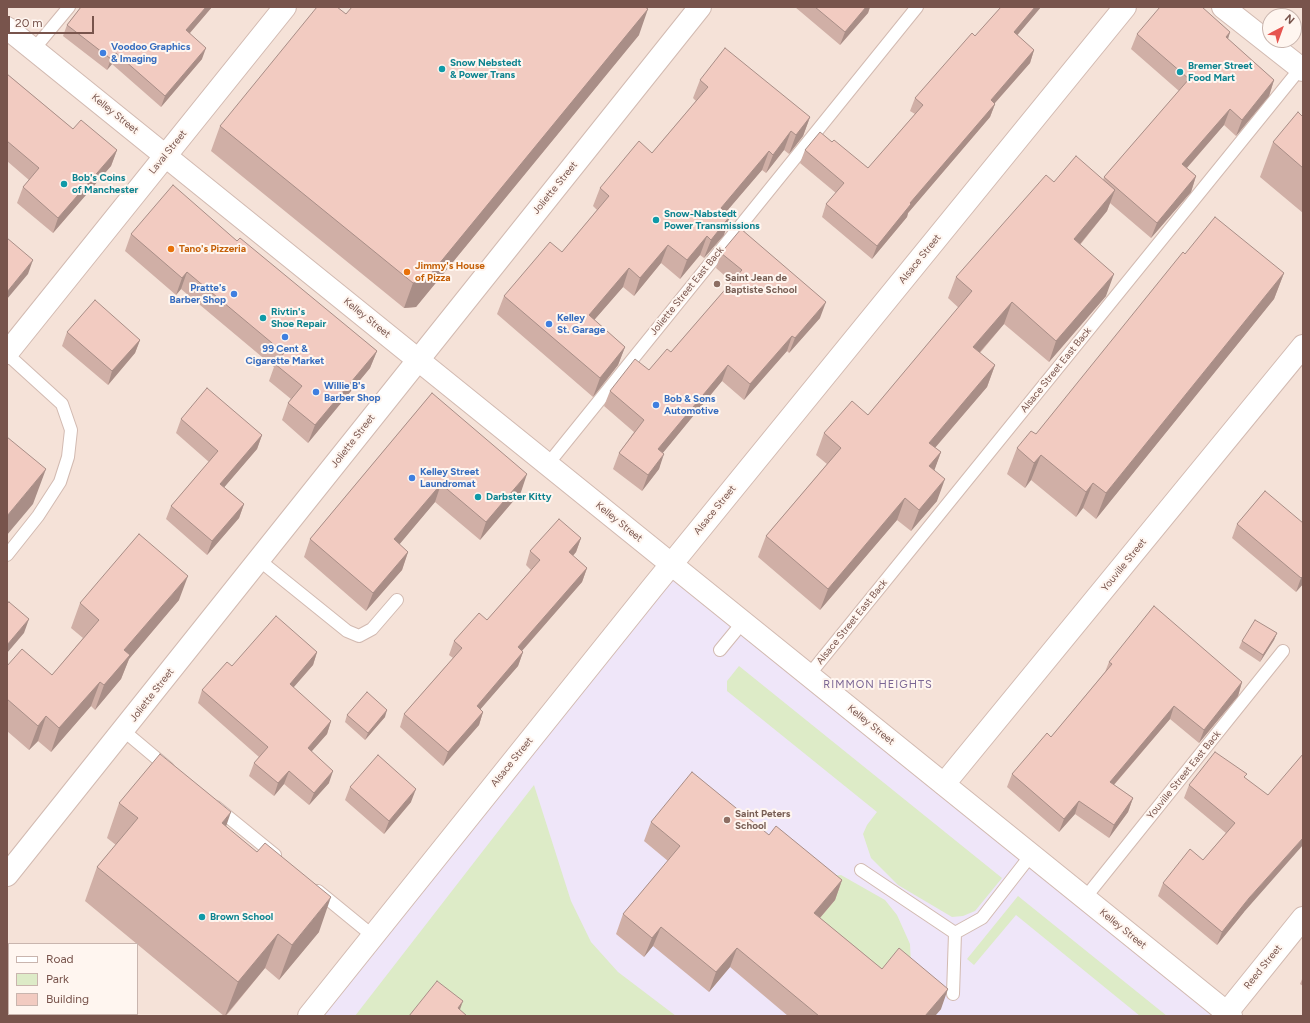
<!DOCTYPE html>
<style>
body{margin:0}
#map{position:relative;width:1310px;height:1023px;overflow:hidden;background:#fdf2ea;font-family:Figtree,sans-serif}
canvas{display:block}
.frame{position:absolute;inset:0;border:8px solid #78544c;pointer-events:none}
.legend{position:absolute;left:8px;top:943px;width:130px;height:72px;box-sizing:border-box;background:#fff6f0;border:1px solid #c9b5ae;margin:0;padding:5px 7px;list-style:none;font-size:12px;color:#78544c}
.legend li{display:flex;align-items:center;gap:8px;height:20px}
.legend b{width:20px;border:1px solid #c9b5ae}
.north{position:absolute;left:1262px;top:8px;width:40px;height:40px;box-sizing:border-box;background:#fff6f0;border:1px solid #c9b5ae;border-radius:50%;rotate:41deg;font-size:11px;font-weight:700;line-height:16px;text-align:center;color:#78544c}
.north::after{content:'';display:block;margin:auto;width:14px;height:18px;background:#e6544f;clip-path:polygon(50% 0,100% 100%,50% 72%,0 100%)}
.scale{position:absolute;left:8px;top:16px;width:86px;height:18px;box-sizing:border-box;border:2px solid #78544c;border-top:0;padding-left:5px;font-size:12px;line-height:14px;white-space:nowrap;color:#78544c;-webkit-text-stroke:3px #fff6f0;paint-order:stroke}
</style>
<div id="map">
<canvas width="1310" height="1023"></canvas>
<div class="frame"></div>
<ul class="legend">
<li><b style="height:5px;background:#fff"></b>Road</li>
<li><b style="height:11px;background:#ddebc7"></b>Park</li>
<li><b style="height:11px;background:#f2cbc1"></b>Building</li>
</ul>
<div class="north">N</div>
<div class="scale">20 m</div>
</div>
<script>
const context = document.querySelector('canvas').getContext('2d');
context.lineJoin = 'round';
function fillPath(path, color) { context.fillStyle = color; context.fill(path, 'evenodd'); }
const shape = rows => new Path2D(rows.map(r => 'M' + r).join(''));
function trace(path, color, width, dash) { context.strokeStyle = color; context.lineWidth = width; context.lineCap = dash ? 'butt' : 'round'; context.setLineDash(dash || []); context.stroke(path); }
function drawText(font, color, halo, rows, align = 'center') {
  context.font = font + ' Figtree,sans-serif'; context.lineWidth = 4; context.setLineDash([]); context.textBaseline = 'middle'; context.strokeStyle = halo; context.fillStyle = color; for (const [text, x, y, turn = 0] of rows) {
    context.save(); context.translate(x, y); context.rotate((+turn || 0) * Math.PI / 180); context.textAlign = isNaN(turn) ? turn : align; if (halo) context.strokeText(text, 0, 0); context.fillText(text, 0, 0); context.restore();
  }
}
fillPath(shape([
 [7,7,1303,7,1303,1016,7,1016],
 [1270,16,1294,16,1294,40,1270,40],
 [9,944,137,944,137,1014,9,1014]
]), '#f5e2d8');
fillPath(shape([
 [671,564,1224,1016,309,1016]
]), '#efe6f9');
fillPath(shape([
 [739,666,1002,878,975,911,963,916,952,917,898,885,871,858,863,834,867,825,877,812,727,691,727,681],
 [534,785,571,901,591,942,618,972,676,1016,355,1016],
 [841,875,885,900,897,915,910,944,912,985,875,989,807,933,827,877],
 [1018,896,1167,1016,1140,1016,1016,915,974,965,967,959]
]), '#ddebc7');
const service = shape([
 [34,49,69,7],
 [7,354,62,404,71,430,68,457,60,482,38,516,7,555],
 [548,464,917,7],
 [259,560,347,631,359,636,372,629,397,600],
 [720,650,743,622],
 [809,675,1303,65],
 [124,731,168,768],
 [216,807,275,855],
 [861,870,955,933,982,918,1031,855],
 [318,891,373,936],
 [1085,898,1283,651],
 [953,994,955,933]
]);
const minor = shape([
 [1223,7,1303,70],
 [7,353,285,7],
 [944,784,1303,346],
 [7,875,700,7],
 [7,968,9,969],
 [82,1014,85,1016],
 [309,1016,652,588,1125,7],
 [1224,1016,1303,918]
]);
const tertiary = shape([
 [7,28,1231,1016]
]);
trace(service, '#d2bab1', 14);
trace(minor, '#d2bab1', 24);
trace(tertiary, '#d2bab1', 24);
trace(service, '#fff', 12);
trace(minor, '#fff', 22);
trace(tertiary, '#fff', 22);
fillPath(shape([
 [81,7,212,7,190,33,202,59,161,107,112,64,107,70,63,36,67,25],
 [795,7,870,7,868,13,840,45],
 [1001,7,1041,7,1017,35,1034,50,1030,63,995,103,995,104,990,117,908,213,907,217,872,259,822,217,826,204,836,193,800,163,805,150,832,142,868,168,915,114,910,111,915,98,975,36],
 [346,14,639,35,416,307,404,308,211,151,220,126],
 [1230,32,1228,39,1274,80,1269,96,1236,136,1224,125,1187,168,1196,176,1191,192,1151,238,1110,203,1107,211,1080,245,1106,296,1049,362,1004,324,980,353,995,365,987,387,935,448,941,452,934,470,937,501,911,531,897,520,820,610,758,557,766,536,827,464,816,455,824,433,868,415,959,308,948,298,956,277,1054,182,1103,180,1104,177,1179,91,1131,49,1137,34],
 [7,74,73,129,117,150,111,166,53,233,17,203,23,187,29,180,7,161],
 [700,80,810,117,803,136,789,154,784,150,766,173,762,170,726,212,724,235,704,258,700,255,680,279,661,263,634,296,623,287,594,320,625,347,618,365,593,397,497,314,504,296,562,252,597,210,593,206,600,188,652,153,696,101,693,98],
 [1303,117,1303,213,1260,177,1273,142],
 [131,234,237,241,377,351,370,368,308,443,282,420,288,403,291,399,269,381,274,367,181,289,176,295,125,251],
 [721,253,820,318,789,353,787,351,744,400,722,381,663,452,659,469,642,491,613,469,619,453,634,432,604,406,610,391,649,370,671,352,732,282,716,268],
 [1185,254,1284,273,1274,299,1096,519,1083,508,1076,517,1031,480,1025,488,1007,474,1017,448,1036,434],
 [67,332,140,340,135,353,108,385,62,346],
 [432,393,521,492,480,540,435,502,399,544,408,552,402,570,366,611,304,557,310,539],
 [181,419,262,435,257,449,224,487,244,504,239,518,207,555,166,519,171,506,209,462,176,433],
 [1265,491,1303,584,1296,592,1232,538,1237,524],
 [581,538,576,552,573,556,587,568,582,582,522,651,523,652,518,666,480,709,483,712,479,725,443,766,400,727,404,714,453,658,449,655,454,641,487,620,531,570,526,565,530,551],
 [179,600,129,659,121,679,95,710,91,706,51,752,38,741,29,750,7,731,7,666,52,675,83,638,71,628,80,603],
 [1277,633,1274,640,1260,662,1239,648,1242,641],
 [317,652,313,665,293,688,331,721,327,734,311,752,329,783,309,805,284,784,274,796,249,776,254,763,259,757,198,703,202,690,232,666],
 [1109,662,1242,682,1238,696,1199,743,1170,719,1114,785,1133,798,1128,812,1109,838,1075,814,1059,832,1007,787,1012,774,1051,737,1105,672],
 [347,715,385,717,365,740,345,722],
 [1245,777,1244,912,1217,945,1158,896,1163,883,1203,860,1226,833,1184,798,1189,785],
 [350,787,411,802,384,834,345,800],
 [119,803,226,826,319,932,279,980,265,968,226,1016,224,1016,85,901,97,867,116,845,107,838],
 [651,822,769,835,842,880,835,900,820,918,882,969,941,1009,935,1016,788,1016,730,967,709,992,653,946,644,957,616,934,623,914,668,861,644,841],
 [1303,977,1303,986,1300,984]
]), '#d0afa6');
fillPath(shape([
 [206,7,212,7,182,42,186,30],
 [866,7,870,7,868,13,840,45,845,32],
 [1035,7,1041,7,1009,45,1014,32],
 [648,9,639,35,416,307,404,308,413,283],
 [1230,32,1225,48,1226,37],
 [206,48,202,59,161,107,165,96],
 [1034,50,1030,63,986,113,991,100],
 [116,53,112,64,107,70,111,59],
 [1274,80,1269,96,1236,136,1242,120],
 [995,104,990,117,908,213,907,217,872,259,877,246,910,203],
 [1230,109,1224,125,1177,179,1182,164],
 [810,117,803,136,789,154,796,135],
 [791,131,784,150,766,173,773,155],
 [117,150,111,166,53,233,58,218],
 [769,151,762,170,714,226,721,208],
 [1196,176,1191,192,1151,238,1157,223],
 [1115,190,1107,211,1066,261,1074,239],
 [730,216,724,235,704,258,711,240],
 [707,236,700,255,680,279,687,260],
 [668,245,661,263,634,296,640,278],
 [33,260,28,274,7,299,7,292],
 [629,268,623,287,582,334,589,315],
 [187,272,181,289,176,295,182,278],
 [1284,273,1274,299,1096,519,1106,493],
 [1114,274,1106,296,1049,362,1056,341],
 [826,302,820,318,789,353,795,338],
 [1012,302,1004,324,965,369,973,347],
 [792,336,787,351,744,400,750,384],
 [140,340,135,353,108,385,112,371],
 [625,347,618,365,593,397,600,378],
 [377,351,370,368,308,443,315,425],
 [728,365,722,381,653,465,658,449],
 [995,365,987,387,921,464,929,443],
 [262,435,257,449,215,498,220,484],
 [941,452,933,474,929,466],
 [664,454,659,469,642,491,648,475],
 [1041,455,1031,480,1025,488,1034,463],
 [46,469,33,504,7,535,7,516],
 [527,474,521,492,480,540,486,522],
 [945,479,937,501,911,531,919,510],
 [1093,483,1083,508,1076,517,1086,492],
 [441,484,435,502,388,558,394,539],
 [905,498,897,520,820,610,828,589],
 [244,504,239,518,207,555,212,541],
 [581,538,576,552,564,566,569,552],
 [408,552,402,570,366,611,373,593],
 [587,568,582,582,513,661,518,647],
 [188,576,179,600,129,659,121,679,95,710,104,685,124,650],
 [1303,576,1303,584,1296,592,1301,578],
 [29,619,24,633,7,653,7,645],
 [1277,633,1274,640,1260,662,1263,655],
 [317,652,313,665,285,697,290,684],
 [523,652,518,666,472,719,477,706],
 [100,682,91,706,51,752,59,728],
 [1242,682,1238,696,1199,743,1204,730],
 [1174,706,1170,719,1105,795,1110,782],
 [387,710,385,717,365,740,368,733],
 [483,712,479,725,443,766,448,752],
 [46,716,38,741,29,750,38,726],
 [331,721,327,734,303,761,308,748],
 [289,771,284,784,274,796,278,783],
 [333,771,329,783,309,805,314,793],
 [416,789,411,802,384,834,389,821],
 [1133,798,1128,812,1109,838,1114,825],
 [1079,801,1075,814,1059,832,1064,819],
 [231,812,219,847,222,823],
 [1303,838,1303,845,1244,912,1217,945,1222,932,1249,898],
 [842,880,835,900,807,933,814,913],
 [331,897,319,932,279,980,292,945],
 [661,927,653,946,644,957,652,938],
 [278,934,265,968,225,1016,238,982],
 [737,948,730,967,709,992,716,972],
 [948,989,941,1009,935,1016,925,1016],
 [463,1001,458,1015,458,1008]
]), '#a98e87');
const building = shape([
 [81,7,206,7,186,30,206,48,165,96,116,53,111,59,67,25,81,7],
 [317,7,337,7,346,14,352,7,645,7,648,9,425,281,413,283,220,126,317,7],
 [815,7,866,7,845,32,815,7],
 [1001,7,1035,7,1014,32,1034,50,991,100,995,104,910,203,911,204,877,246,826,204,844,183,805,150,820,132,832,142,834,140,868,168,923,105,915,98,972,33,975,36,1001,7],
 [1160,7,1202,7,1230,32,1226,37,1274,80,1242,120,1230,109,1182,164,1196,176,1157,223,1104,177,1189,79,1137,34,1160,7],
 [725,48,810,117,796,135,791,131,773,155,769,151,721,208,730,216,711,240,707,236,687,260,668,245,640,278,629,268,589,315,625,347,600,378,504,296,550,242,562,252,609,196,600,188,639,141,652,153,708,87,700,80,725,48],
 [7,74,73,129,81,120,117,150,58,218,23,187,39,168,7,141,7,74],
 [1298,112,1303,117,1303,168,1273,142,1298,112],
 [1076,156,1115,190,1074,239,1114,274,1056,341,1012,302,973,347,995,365,929,443,941,452,929,466,945,479,919,510,905,498,828,589,766,536,841,448,824,433,852,401,868,415,972,291,956,277,1046,175,1054,182,1076,156],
 [173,185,237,241,240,238,377,351,315,425,288,403,302,386,275,364,284,353,187,272,182,278,131,234,173,185],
 [1215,217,1284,273,1106,493,1093,483,1086,492,1041,455,1034,463,1017,448,1031,431,1036,434,1183,252,1185,254,1215,217],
 [741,229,826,302,795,338,792,336,750,384,728,365,658,449,664,454,648,475,619,453,644,420,610,391,635,359,649,370,667,349,671,352,742,270,721,253,741,229],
 [7,238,33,260,7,292,7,238],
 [95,300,140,340,112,371,67,332,95,300],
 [207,388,262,435,220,484,244,504,212,541,171,506,218,451,181,419,207,388],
 [432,393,527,474,486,522,441,484,394,539,408,552,373,593,310,539,432,393],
 [7,437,46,469,7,516,7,437],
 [1265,491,1303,523,1303,576,1301,578,1237,524,1265,491],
 [559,519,581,538,569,552,587,568,518,647,523,652,477,706,483,712,448,752,404,714,462,648,454,641,479,613,487,620,540,560,530,551,559,519],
 [139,534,188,576,124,650,130,655,104,685,100,682,59,728,46,716,38,726,7,699,7,666,22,649,52,675,99,620,80,603,139,534],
 [9,602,29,619,7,645,7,603,9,602],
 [1154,606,1242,682,1204,730,1174,706,1110,782,1133,798,1114,825,1079,801,1064,819,1012,774,1047,733,1051,737,1112,664,1109,662,1154,606],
 [276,616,317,652,290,684,331,721,308,748,333,771,314,793,289,771,278,783,254,763,268,747,202,690,227,662,232,666,276,616],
 [1255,620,1277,633,1263,655,1242,641,1255,620],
 [367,692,387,710,368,733,347,715,367,692],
 [1215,752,1247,774,1244,777,1268,795,1303,754,1303,838,1249,898,1222,932,1163,883,1190,849,1203,860,1235,823,1189,785,1215,752],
 [160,754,231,812,222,823,257,852,265,843,331,897,292,945,278,934,238,982,97,867,138,818,119,803,160,754],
 [378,755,416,789,389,821,350,787,378,755],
 [692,772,769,835,776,826,842,880,814,913,882,969,899,948,948,989,925,1016,819,1016,737,948,716,972,661,927,652,938,623,914,680,846,651,822,692,772],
 [437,981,463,1001,458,1008,467,1016,409,1016,437,981]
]);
fillPath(building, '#f2cbc1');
trace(building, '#a98e87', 1);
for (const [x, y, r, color] of [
 [103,53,4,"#3f7fe0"],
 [442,69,4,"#0f9aa8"],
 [1180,72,4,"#0f9aa8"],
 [64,184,4,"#0f9aa8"],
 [656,220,4,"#0f9aa8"],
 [171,249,4,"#e8710a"],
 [407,272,4,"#e8710a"],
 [717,284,4,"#8d6e63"],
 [234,294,4,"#3f7fe0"],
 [263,318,4,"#0f9aa8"],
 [549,324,4,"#3f7fe0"],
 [285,337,4,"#3f7fe0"],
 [316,392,4,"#3f7fe0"],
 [656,405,4,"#3f7fe0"],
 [412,478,4,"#3f7fe0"],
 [478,497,4,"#0f9aa8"],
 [727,820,4,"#8d6e63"],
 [202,917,4,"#0f9aa8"]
]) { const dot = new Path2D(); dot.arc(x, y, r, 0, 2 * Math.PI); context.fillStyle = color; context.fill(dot); trace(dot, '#fff6f0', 1.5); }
drawText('bold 10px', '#366cbe', '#fff6f0', [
 ["Voodoo Graphics",111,47],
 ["& Imaging",111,59],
 ["Pratte's",226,288,"right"],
 ["Barber Shop",226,300,"right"],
 ["Kelley",557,318],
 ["St. Garage",557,330],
 ["99 Cent &",285,349,"center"],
 ["Cigarette Market",285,361,"center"],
 ["Willie B's",324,386],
 ["Barber Shop",324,398],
 ["Bob & Sons",664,399],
 ["Automotive",664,411],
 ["Kelley Street",420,472],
 ["Laundromat",420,484]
], 'left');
drawText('bold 10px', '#0d838f', '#fff6f0', [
 ["Snow Nebstedt",450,63],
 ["& Power Trans",450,75],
 ["Bremer Street",1188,66],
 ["Food Mart",1188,78],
 ["Bob's Coins",72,178],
 ["of Manchester",72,190],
 ["Snow-Nabstedt",664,214],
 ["Power Transmissions",664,226],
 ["Rivtin's",271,312],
 ["Shoe Repair",271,324],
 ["Darbster Kitty",486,497],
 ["Brown School",210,917]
], 'left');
drawText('10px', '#78544c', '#fff6f0', [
 ["Kelley Street",115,114,39],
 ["Laval Street",168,152,-51],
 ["Joliette Street",555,188,-51],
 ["Alsace Street",920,259,-51],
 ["Joliette Street East Back",687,291,-51],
 ["Kelley Street",367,318,39],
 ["Alsace Street East Back",1056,370,-51],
 ["Joliette Street",353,441,-52],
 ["Alsace Street",715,510,-51],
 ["Kelley Street",619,522,39],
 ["Youville Street",1124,565,-51],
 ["Alsace Street East Back",852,622,-51],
 ["Joliette Street",152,695,-52],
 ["Kelley Street",871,725,39],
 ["Alsace Street",512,762,-51],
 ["Youville Street East Back",1184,775,-51],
 ["Kelley Street",1123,929,39],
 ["Reed Street",1263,967,-51]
]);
drawText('bold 10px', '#c56008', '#fff6f0', [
 ["Tano's Pizzeria",179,249],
 ["Jimmy's House",415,266],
 ["of Pizza",415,278]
], 'left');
drawText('bold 10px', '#785e54', '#fff6f0', [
 ["Saint Jean de",725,278],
 ["Baptiste School",725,290],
 ["Saint Peters",735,814],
 ["School",735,826]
], 'left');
context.letterSpacing = '1px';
drawText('11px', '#7a6594', '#fff6f0', [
 ["RIMMON HEIGHTS",878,685]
]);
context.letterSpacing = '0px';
</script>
